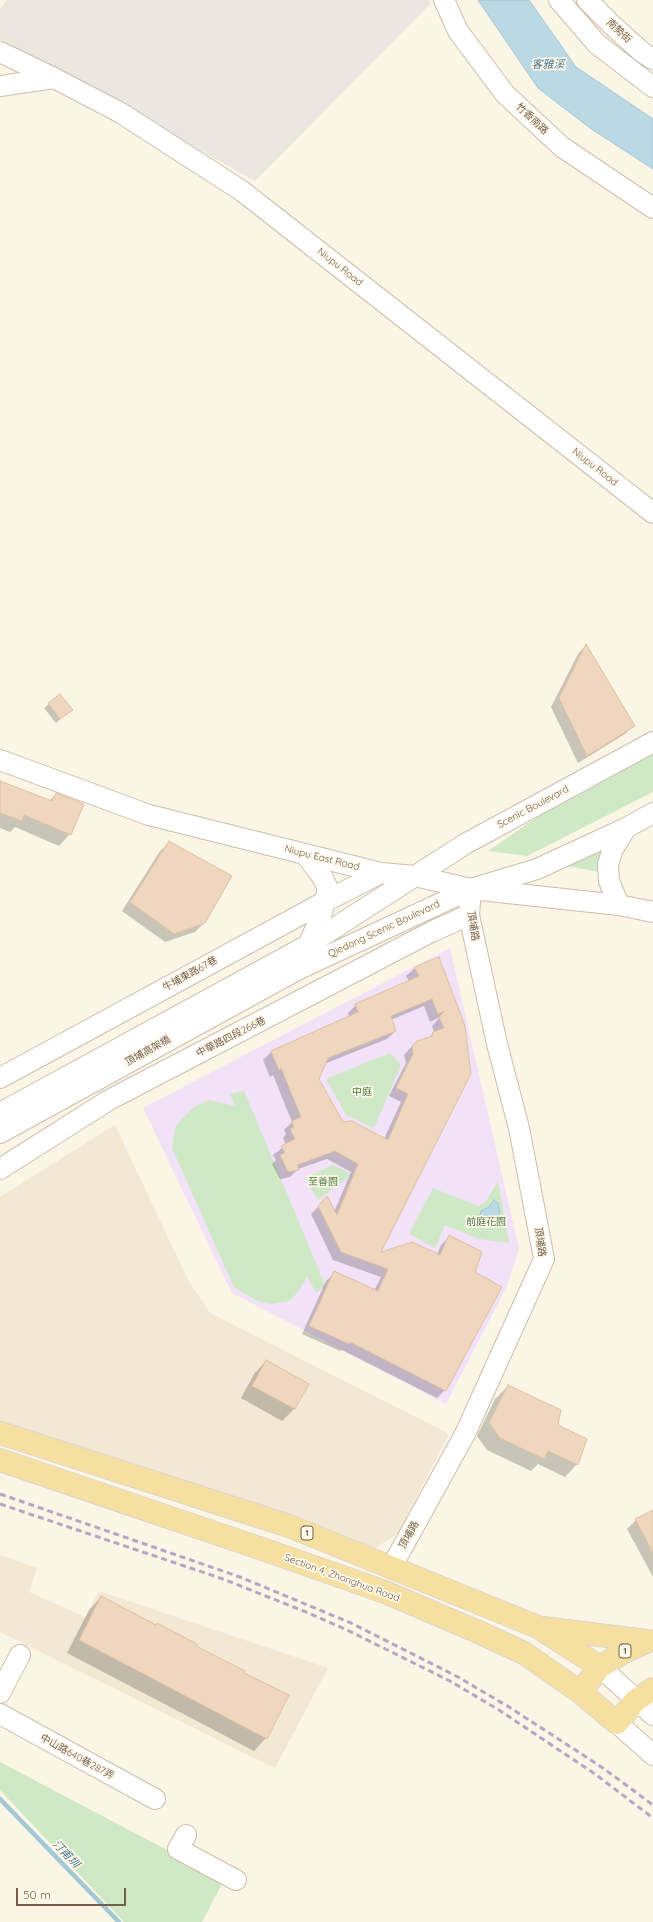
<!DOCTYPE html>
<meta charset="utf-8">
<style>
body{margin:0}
#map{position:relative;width:653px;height:1922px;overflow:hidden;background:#fbf5e5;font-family:Quicksand,sans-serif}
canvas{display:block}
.scale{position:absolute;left:16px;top:1888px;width:110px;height:18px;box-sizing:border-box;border:2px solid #735e4c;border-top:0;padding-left:5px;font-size:12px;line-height:14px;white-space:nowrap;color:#735e4c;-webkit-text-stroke:3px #fef9eb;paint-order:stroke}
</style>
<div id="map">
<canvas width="653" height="1922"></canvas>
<div class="scale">50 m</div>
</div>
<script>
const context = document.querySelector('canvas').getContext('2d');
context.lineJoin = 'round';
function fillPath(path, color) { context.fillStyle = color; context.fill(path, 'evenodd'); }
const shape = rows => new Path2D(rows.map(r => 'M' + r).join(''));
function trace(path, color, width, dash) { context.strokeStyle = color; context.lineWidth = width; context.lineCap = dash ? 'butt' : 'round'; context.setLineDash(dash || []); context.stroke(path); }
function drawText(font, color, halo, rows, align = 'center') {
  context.font = font + ' Quicksand,"Noto Sans TC",sans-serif'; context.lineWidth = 3.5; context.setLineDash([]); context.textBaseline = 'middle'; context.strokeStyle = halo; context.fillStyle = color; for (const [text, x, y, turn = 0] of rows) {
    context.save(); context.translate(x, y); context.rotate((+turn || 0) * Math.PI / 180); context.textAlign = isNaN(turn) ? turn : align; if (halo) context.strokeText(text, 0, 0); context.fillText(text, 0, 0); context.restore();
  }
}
fillPath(shape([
 [115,1125,188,1280,210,1313,449,1434,398,1533,374,1549,0,1424,0,1197],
 [0,1555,37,1568,29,1592,86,1617,99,1591,328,1668,275,1768,0,1632]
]), '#f2e8d4');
fillPath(shape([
 [7,0,429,0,430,4,255,181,0,39,0,10]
]), '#ebe6df');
fillPath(shape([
 [450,948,519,1249,506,1288,446,1404,232,1293,143,1108]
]), '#f2e2f7');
fillPath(shape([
 [653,754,653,792,527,856,488,851,551,808],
 [603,849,599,872,568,866],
 [390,1053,401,1065,374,1128,346,1115,326,1079],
 [244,1091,326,1287,316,1292,307,1277,297,1293,289,1301,271,1304,257,1301,234,1287,172,1148,175,1128,180,1121,194,1107,209,1100,235,1106,230,1094],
 [333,1165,352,1174,318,1200,305,1178],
 [498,1181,509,1243,479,1239,445,1225,435,1248,409,1234,433,1188,478,1206,485,1203],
 [0,1762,224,1880,202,1922,124,1922,0,1790]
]), '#cfe8c5');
const water = shape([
 [478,0,529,0,576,67,653,119,653,169,590,128,538,88,478,0],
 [494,1200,498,1203,500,1213,497,1217,482,1219,480,1215,481,1211,489,1207,494,1200]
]);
fillPath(water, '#bbd9e4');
trace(water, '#a2c7d5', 1);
fillPath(shape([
 [586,645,633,726,625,734,578,763,551,707,578,654],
 [60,695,71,710,56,723,44,708],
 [0,782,49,801,56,794,70,834,59,846,15,827,10,832,0,828],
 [169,843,204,923,195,932,165,942,122,911,160,851],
 [438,958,464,1026,379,1254,437,1255,441,1245,449,1237,474,1273,445,1390,437,1398,342,1350,340,1351,302,1334,326,1281,335,1273,374,1291,381,1277,333,1260,311,1214,327,1198,334,1212,351,1172,327,1159,298,1169,290,1177,280,1179,272,1164,276,1160,273,1155,286,1145,283,1138,286,1134,284,1130,292,1122,273,1075,270,1077,263,1060,271,1052,349,1017,348,1013,356,1005,409,981,406,976,415,968],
 [424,1006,430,1022,440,1017,432,1026,434,1032,429,1038,417,1041,404,1055,406,1063,389,1096,401,1102,384,1139,342,1123,318,1079,324,1064,387,1039,395,1031,391,1020],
 [266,1361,295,1408,282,1421,241,1398,254,1374],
 [508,1386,577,1464,565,1477,538,1464,531,1471,487,1450,477,1436,495,1399],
 [653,1511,653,1577,627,1529,636,1520],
 [101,1597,196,1645,195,1647,243,1673,266,1738,254,1751,67,1653,89,1610]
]), '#0003');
trace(shape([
 [0,1799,119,1922]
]), '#a2c7d5', 4.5);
const building = shape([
 [586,644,635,726,587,756,559,698,586,644],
 [60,694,73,710,60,719,48,703,60,694],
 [0,781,52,801,56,793,84,804,71,835,24,815,22,821,0,813,0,781],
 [169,841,232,876,205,923,174,934,130,902,169,841],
 [439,957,465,1026,471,1074,381,1252,412,1242,440,1255,449,1235,482,1252,475,1272,502,1287,446,1391,350,1342,349,1344,309,1326,334,1271,378,1291,388,1269,341,1252,318,1206,327,1196,337,1215,358,1164,335,1151,297,1165,299,1170,288,1172,280,1155,285,1153,281,1146,295,1139,290,1129,294,1127,292,1121,301,1117,281,1068,279,1070,271,1051,358,1012,355,1004,419,976,414,967,439,957],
 [432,999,438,1014,445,1011,439,1017,444,1028,433,1032,432,1036,417,1041,412,1046,413,1054,396,1088,408,1094,388,1140,352,1121,343,1122,319,1079,328,1058,396,1031,391,1016,432,999],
 [266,1360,309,1384,295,1409,252,1386,266,1360],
 [508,1385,561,1410,558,1425,587,1439,578,1465,548,1451,544,1459,500,1438,489,1423,508,1385],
 [653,1510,653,1553,635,1519,653,1510],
 [101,1596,156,1625,157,1623,197,1644,196,1646,245,1671,244,1673,289,1695,267,1739,79,1640,101,1596]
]);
fillPath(building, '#efd7bf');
trace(building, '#e1c0a0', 1);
const minor = shape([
 [444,0,458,31,505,94,562,147,653,208],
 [559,0,597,44,653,87],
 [587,0,614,27,642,52,653,59],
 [0,52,54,78],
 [0,86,54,78,121,113,242,191,653,513],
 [0,760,149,815,381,873,415,876,471,889,619,905,653,912],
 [305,854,323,878,328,889,321,916,308,945],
 [619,905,609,881,608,864,613,849,626,828],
 [0,1078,326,901,381,873],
 [0,1113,308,945,465,844,653,742],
 [0,1133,297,970,471,889,537,869,626,828,653,813],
 [0,1169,109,1100,431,932,469,915],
 [391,1568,465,1434,544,1259,519,1128,497,1044,469,915,471,889],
 [600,1667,653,1715],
 [0,1693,20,1655],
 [0,1714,155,1799],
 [617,1723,653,1755],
 [186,1835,178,1849,236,1880]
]);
const major = shape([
 [0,1433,289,1526,538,1627,600,1667],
 [0,1460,271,1552,385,1592,476,1631,524,1653,580,1692,617,1723,635,1701,653,1689],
 [543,1628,647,1641],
 [580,1692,600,1667,624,1652,648,1641]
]);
trace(minor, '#ccbeac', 22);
trace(major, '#dbd5d0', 24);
trace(minor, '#fff', 20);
trace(major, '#f6e0a1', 22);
trace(shape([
 [0,1494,240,1577,351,1623,458,1677,509,1707,603,1768,653,1805],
 [0,1504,223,1579,306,1612,347,1630,450,1681,499,1710,595,1774,653,1818]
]), '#b9a4c4', 3, [6, 4]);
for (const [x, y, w] of [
 [307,1533,12],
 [625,1651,12]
]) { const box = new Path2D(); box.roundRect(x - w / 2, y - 7, w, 14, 3); context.fillStyle = '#fef9eb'; context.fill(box); trace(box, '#735e4c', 1); }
drawText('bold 9px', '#735e4c', null, [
 ["1",307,1533],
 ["1",625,1651]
]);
drawText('10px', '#735e4c', '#fef9eb', [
 ["南勢街",619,31,43],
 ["竹香南路",532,119,43],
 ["Niupu Road",340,267,38],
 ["Niupu Road",595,467,38],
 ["Scenic Boulevard",533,807,-28],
 ["Niupu East Road",322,858,14],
 ["頂埔路",473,926,81],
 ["Qiedong Scenic Boulevard",384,929,-25],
 ["牛埔東路67巷",190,974,-29],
 ["中華路四段266巷",231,1037,-27],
 ["頂埔高架橋",148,1051,-29],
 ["頂埔路",540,1242,82],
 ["頂埔路",409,1535,-61],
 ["Section 4, Zhonghua Road",342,1578,20],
 ["中山路640巷287弄",77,1757,29]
]);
drawText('10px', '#517d47', '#fef9eb', [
 ["中庭",362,1092],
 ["至善園",323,1182],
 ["前庭花園",486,1222]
]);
drawText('italic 11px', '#4a798b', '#fef9eb', [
 ["客雅溪",548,65],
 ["汀甫圳",66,1854,46]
]);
</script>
